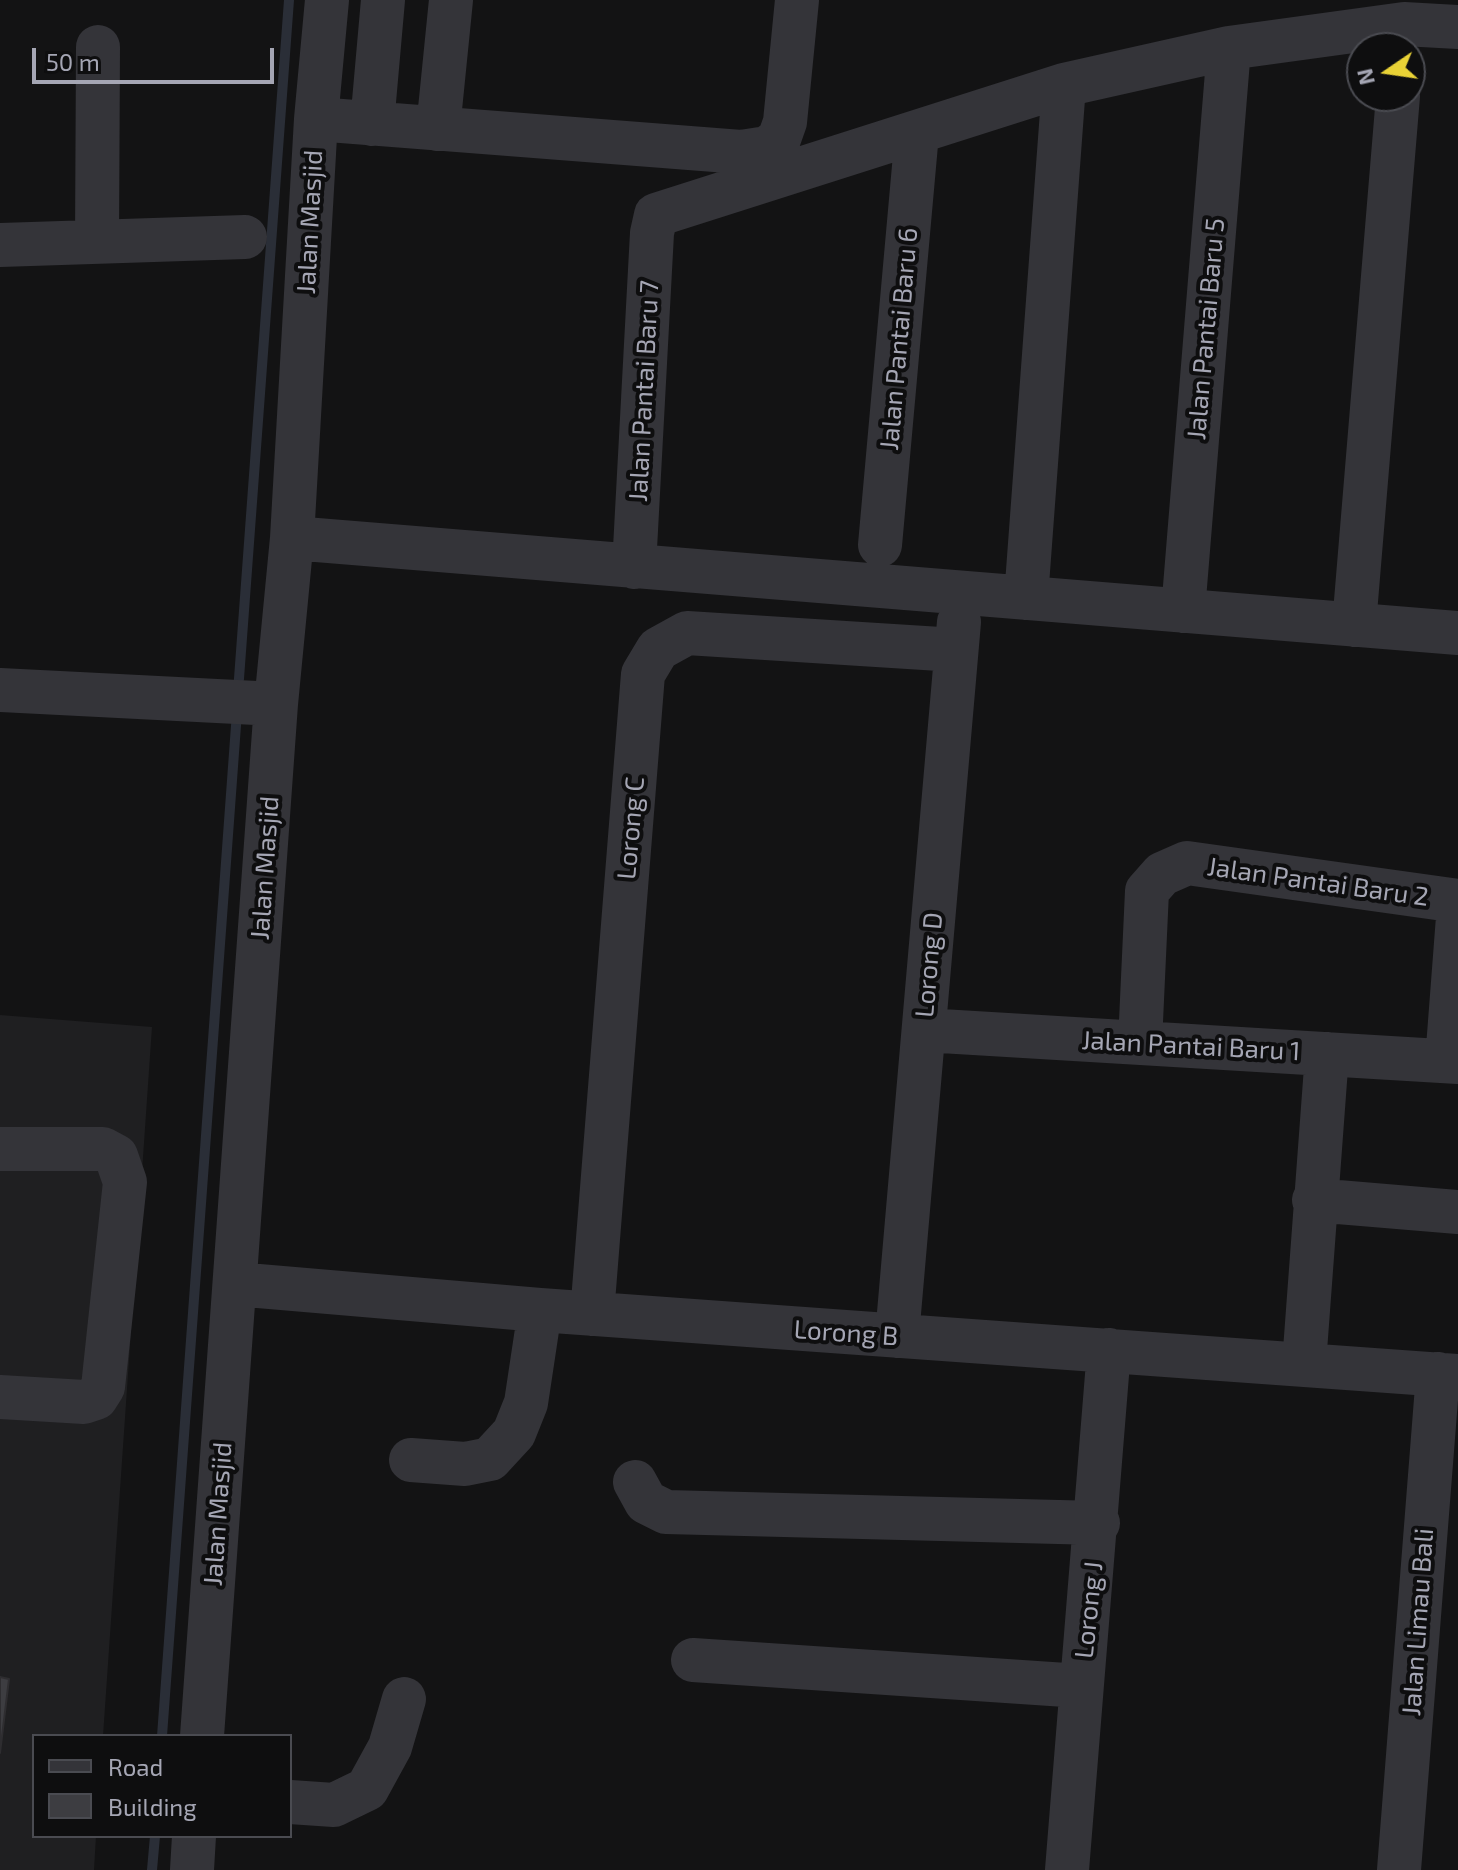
<!DOCTYPE html>
<style>
body{margin:0}
#map{position:relative;width:1458px;height:1870px;overflow:hidden;background:#131314;font-family:"Exo 2",sans-serif}
canvas{display:block}
.legend{position:absolute;left:32px;top:1734px;width:260px;height:104px;box-sizing:border-box;background:#0e0e0f;border:2px solid #4a4b51;margin:0;padding:10px 14px;list-style:none;font-size:24px;color:#a5a6b4}
.legend li{display:flex;align-items:center;gap:16px;height:40px}
.legend b{width:40px;border:2px solid #4a4b51}
.north{position:absolute;left:1346px;top:32px;width:80px;height:80px;box-sizing:border-box;background:#0e0e0f;border:2px solid #4a4b51;border-radius:50%;rotate:257deg;font-size:22px;font-weight:700;line-height:32px;text-align:center;color:#a5a6b4}
.north::after{content:'';display:block;margin:auto;width:28px;height:36px;background:#e9d236;clip-path:polygon(50% 0,100% 100%,50% 72%,0 100%)}
.scale{position:absolute;left:32px;top:48px;width:242px;height:36px;box-sizing:border-box;border:4px solid #a5a6b4;border-top:0;padding-left:10px;font-size:24px;line-height:28px;white-space:nowrap;color:#a5a6b4;-webkit-text-stroke:6px #0e0e0f;paint-order:stroke}
</style>
<div id="map">
<canvas width="1458" height="1870"></canvas>
<ul class="legend">
<li><b style="height:10px;background:#343439"></b>Road</li>
<li><b style="height:22px;background:#3d3d41"></b>Building</li>
</ul>
<div class="north">N</div>
<div class="scale">50 m</div>
</div>
<script>
const context = document.querySelector('canvas').getContext('2d');
context.lineJoin = 'round';
function fillPath(path, color) { context.fillStyle = color; context.fill(path, 'evenodd'); }
const shape = rows => new Path2D(rows.map(r => 'M' + r).join(''));
function trace(path, color, width, dash) { context.strokeStyle = color; context.lineWidth = width; context.lineCap = dash ? 'butt' : 'round'; context.setLineDash(dash || []); context.stroke(path); }
function drawText(font, color, halo, rows, align = 'center') {
  context.font = font + ' "Exo 2",sans-serif'; context.lineWidth = 8; context.setLineDash([]); context.textBaseline = 'middle'; context.strokeStyle = halo; context.fillStyle = color; for (const [text, x, y, turn = 0] of rows) {
    context.save(); context.translate(x, y); context.rotate((+turn || 0) * Math.PI / 180); context.textAlign = isNaN(turn) ? turn : align; if (halo) context.strokeText(text, 0, 0); context.fillText(text, 0, 0); context.restore();
  }
}
fillPath(shape([
 [0,1015,152,1027,103,1736,34,1736,34,1836,96,1836,94,1870,0,1870]
]), '#1f1f21');
trace(shape([
 [238,692,289,0],
 [162,1736,237,712],
 [152,1870,155,1836]
]), '#2a2e37', 10);
const building = shape([
 [0,1677,9,1679,0,1753,0,1677]
]);
fillPath(building, '#3d3d41');
trace(building, '#2e2d30', 2);
trace(shape([
 [316,119,741,152,767,148,779,139,785,122,797,0],
 [372,124,383,0],
 [438,129,451,0],
 [97,241,98,47],
 [0,245,245,237],
 [292,538,1458,633],
 [880,545,917,133],
 [634,567,652,233,656,215,1064,85,1229,48,1404,24,1458,27],
 [1026,598,1064,85],
 [1183,611,1229,48],
 [1354,625,1398,96],
 [0,690,276,704],
 [924,1030,1458,1062],
 [1140,1043,1147,891,1162,874,1187,863,1458,901],
 [1447,1061,1458,917],
 [0,1149,103,1149,116,1156,125,1182,103,1387,96,1398,84,1402,0,1397],
 [1314,1200,1458,1212],
 [235,1284,540,1310,1458,1376],
 [592,1314,643,674,658,649,687,633,956,650],
 [897,1336,959,622],
 [1304,1364,1327,1054],
 [411,1460,465,1464,490,1459,514,1433,526,1403,540,1310],
 [635,1482,646,1502,666,1512,1098,1523],
 [693,1660,1081,1686],
 [202,1736,276,704,292,538,316,119,327,0],
 [290,1802,334,1805,367,1789,390,1747,404,1699],
 [192,1870,194,1836],
 [1067,1870,1109,1350],
 [1399,1870,1438,1374]
]), '#343439', 44);
drawText('26px', '#a5a6b4', '#0e0e0f', [
 ["Jalan Masjid",310,222,-87],
 ["Jalan Pantai Baru 5",1206,329,-85],
 ["Jalan Pantai Baru 6",899,339,-85],
 ["Jalan Pantai Baru 7",644,391,-87],
 ["Lorong C",631,828,-85],
 ["Jalan Masjid",265,868,-86],
 ["Jalan Pantai Baru 2",1318,882,8],
 ["Lorong D",929,965,-85],
 ["Jalan Pantai Baru 1",1191,1046,3],
 ["Lorong B",846,1333,4],
 ["Jalan Masjid",218,1514,-86],
 ["Lorong J",1089,1610,-84],
 ["Jalan Limau Bali",1418,1622,-86]
]);
</script>
